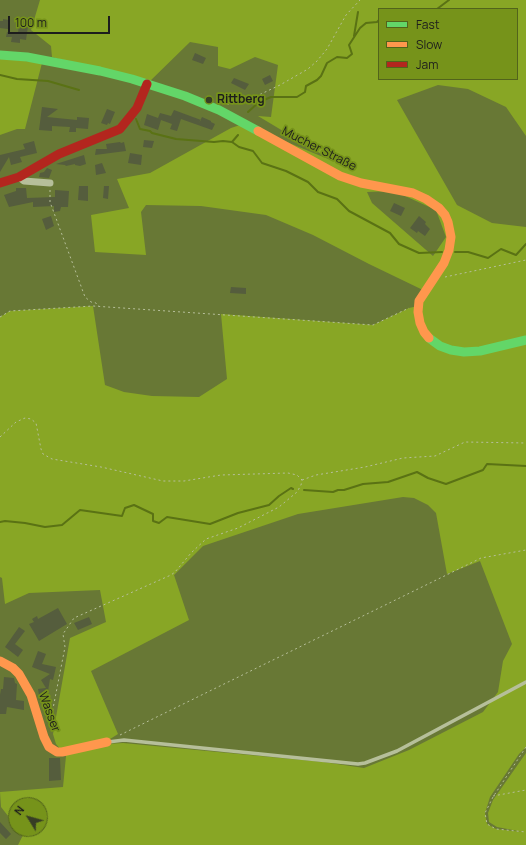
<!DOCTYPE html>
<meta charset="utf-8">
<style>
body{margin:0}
#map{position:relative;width:526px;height:845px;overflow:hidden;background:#687835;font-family:Manrope,sans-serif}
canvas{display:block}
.legend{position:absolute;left:378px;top:8px;width:140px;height:72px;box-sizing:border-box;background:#76931a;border:1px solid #52641b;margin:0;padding:5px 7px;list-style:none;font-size:12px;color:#1d1d1d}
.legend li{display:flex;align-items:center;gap:8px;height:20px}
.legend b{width:20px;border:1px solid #52641b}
.north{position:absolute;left:8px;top:797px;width:40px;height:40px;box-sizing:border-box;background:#76931a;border:1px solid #52641b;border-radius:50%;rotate:307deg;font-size:11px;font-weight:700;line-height:16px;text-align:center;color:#1d1d1d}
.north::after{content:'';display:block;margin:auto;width:14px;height:18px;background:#373d25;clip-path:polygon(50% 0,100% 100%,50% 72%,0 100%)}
.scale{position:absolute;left:8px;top:16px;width:102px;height:18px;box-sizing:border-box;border:2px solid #1d1d1d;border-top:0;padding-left:5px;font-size:12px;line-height:14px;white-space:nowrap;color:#1d1d1d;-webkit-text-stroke:3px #76931a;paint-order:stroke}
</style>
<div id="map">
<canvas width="526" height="845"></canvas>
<ul class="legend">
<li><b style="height:5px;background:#63d668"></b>Fast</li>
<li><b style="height:5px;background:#ff974d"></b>Slow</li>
<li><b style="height:5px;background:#b3261e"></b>Jam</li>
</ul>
<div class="north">N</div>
<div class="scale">100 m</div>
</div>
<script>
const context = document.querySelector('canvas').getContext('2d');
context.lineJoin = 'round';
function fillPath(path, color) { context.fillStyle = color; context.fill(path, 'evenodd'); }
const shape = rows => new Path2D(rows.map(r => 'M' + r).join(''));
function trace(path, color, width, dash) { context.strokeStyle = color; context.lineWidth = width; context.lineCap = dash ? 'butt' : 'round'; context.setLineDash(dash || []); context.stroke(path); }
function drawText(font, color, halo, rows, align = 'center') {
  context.font = font + ' Manrope,sans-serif'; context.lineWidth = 3.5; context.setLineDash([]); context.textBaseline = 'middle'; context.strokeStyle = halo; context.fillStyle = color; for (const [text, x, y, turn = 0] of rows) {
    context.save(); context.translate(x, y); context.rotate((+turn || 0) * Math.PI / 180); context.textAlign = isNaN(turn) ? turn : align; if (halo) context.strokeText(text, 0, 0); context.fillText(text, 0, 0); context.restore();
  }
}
fillPath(shape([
 [40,0,526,0,526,136,506,107,468,89,438,85,397,100,457,205,492,223,526,227,526,747,519,754,490,797,485,813,487,824,496,829,523,832,497,827,489,822,488,813,493,800,526,753,526,845,18,845,23,835,18,829,40,829,40,805,16,805,16,826,1,807,0,792,63,787,66,756,56,744,53,734,70,638,106,622,100,590,29,593,5,604,2,578,0,577,0,317,10,311,93,306,105,385,124,392,152,396,199,397,227,379,221,314,373,325,409,308,418,306,425,291,369,264,313,235,266,215,201,206,146,205,141,212,146,255,95,252,91,215,129,208,117,179,150,173,231,128,243,124,333,161,258,116,271,117,278,65,255,57,230,69,218,66,218,47,190,42,147,84,52,57,51,46,31,30],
 [379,9,517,9,517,79,379,79],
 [394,191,436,210,446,237,433,256,372,203,367,192],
 [403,497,414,498,428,505,436,513,447,574,480,561,512,644,503,661,498,692,483,712,409,750,364,768,323,762,123,743,108,744,107,741,118,734,91,671,189,620,174,575,203,546,298,514],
 [0,58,42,63,25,129,17,129,0,135]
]), '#88a625');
trace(shape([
 [437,9,449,0],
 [354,36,358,12],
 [0,75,17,79,48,81,79,90],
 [248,112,259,102,271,97,297,97,305,92,306,86,317,80,321,76,327,63,337,57,347,58,352,54,349,45,360,28,366,23,377,22,379,20],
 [136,119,140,129,150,131,152,133,176,139,214,142,223,141,232,142,239,147,253,151,262,163,286,171,308,182,318,192,337,199,349,211,390,233,399,244,419,253,442,252],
 [232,142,238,135],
 [455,252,468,252,488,258,501,249,516,255,526,244],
 [304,490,333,492,338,490,344,490,363,484,388,482,417,472,428,478,446,484,483,470,487,464,526,466],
 [0,522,5,521,25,523,45,527,62,525,80,510,122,516,125,508,134,505,153,514,153,521,159,523,167,517,210,524,238,513,269,505,279,496,291,488,293,489]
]), '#5a7214', 2);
fillPath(shape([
 [3,19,9,20,8,29,0,28,0,21,3,21],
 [19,24,28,26,26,40,20,39,20,43,11,42,12,37,6,37,7,32,18,33],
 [195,53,206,58,203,64,192,60],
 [270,75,273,81,265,85,262,79],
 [234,78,249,84,245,90,231,83],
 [42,107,58,109,47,117,77,120,77,117,89,118,88,129,76,128,76,132,69,132,70,127,52,126,52,131,39,130],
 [107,109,115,112,110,124,108,123,107,125,101,123],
 [174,110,201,120,199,123,202,117,211,121,211,122,215,124,212,130,181,119,177,131,170,129,172,124,161,120,158,130,144,125,147,114,158,118,160,113,171,116],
 [144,140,154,141,152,148,143,147],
 [34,141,37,153,20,157,22,162,11,165,9,157,0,172,0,155,25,149,23,144],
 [120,142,121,143,124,142,126,151,95,155,96,149,107,149,106,144],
 [130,153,142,155,141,165,128,163],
 [84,155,86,164,80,166,75,165,75,164,66,166,65,165,56,164],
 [102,163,106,173,96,175,95,165],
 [47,168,52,170,49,178,39,177,40,173,44,172],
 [79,186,88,186,88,201,78,200],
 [104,186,109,186,108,199,103,198],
 [16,188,26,188,27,198,55,197,55,190,69,191,68,207,61,207,60,211,54,212,54,206,33,207,33,202,9,207,4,195,16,191],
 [394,203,405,208,401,216,390,211],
 [51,216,54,226,46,230,42,219],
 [419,216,426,222,425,224,430,229,425,236,418,231,417,233,410,228],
 [231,287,246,288,246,294,230,293],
 [58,608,67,624,39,641,29,624,34,622,32,619,37,616,38,619],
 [89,617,92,624,78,630,74,623],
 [19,627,25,631,15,644,23,650,18,657,5,647],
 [38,651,46,654,42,664,56,667,53,680,50,679,48,691,47,690,49,700,40,701,38,689,46,688,41,680,50,674,32,667],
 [4,677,14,678,15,683,17,684,16,700,24,701,24,710,7,707,6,714,0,714,0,695,1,689,3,689],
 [49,758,60,758,61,780,49,781],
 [0,822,11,834,6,839,0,833]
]), '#555d3d');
trace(shape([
 [227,104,242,103,280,85,308,69,317,61,327,49,346,15,360,0],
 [50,190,50,202,85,297,91,302,96,303,99,306],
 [445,277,526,260],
 [0,317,10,311,93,306,373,325,409,308],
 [0,437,16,422,25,418,31,419,36,423,41,449,43,454,52,459,101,467,163,481,184,481,221,475,288,473,297,475,302,480,301,485,297,492,279,507,238,528,206,539,191,553,175,572,171,575,74,618,63,634,65,647,50,724],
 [302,480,316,475,365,467,403,458,435,456,465,442,526,443],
 [120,735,475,561,481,558,526,550],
 [526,747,493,797,485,813,487,824,496,829,526,832],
 [493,796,526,790]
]), '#b6bf9a', 1, [2, 3]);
trace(shape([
 [108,742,124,740,358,764,365,763,397,751,526,682]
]), '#b6bf9a', 3.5);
trace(shape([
 [19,177,24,181,50,183]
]), '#b6bf9a', 7);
trace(shape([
 [0,55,27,57,100,71,132,79,185,96,219,110,258,131],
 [429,338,440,346,451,350,464,352,480,351,526,340]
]), '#63d668', 9);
trace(shape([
 [258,131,340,176,361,183,413,193,426,199,439,208,445,215,448,222,451,237,449,250,444,263,419,301,418,312,420,323,424,332,429,338],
 [0,661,13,668,19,674,31,695,44,737,49,747,57,752,62,752,107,742]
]), '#ff974d', 9);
trace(shape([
 [0,183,19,177,59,154,120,129,137,108,147,84]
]), '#b3261e', 9);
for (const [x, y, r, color] of [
 [209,100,4,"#373d25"]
]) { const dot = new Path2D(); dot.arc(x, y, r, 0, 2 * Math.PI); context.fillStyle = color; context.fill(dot); trace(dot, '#76931a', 1.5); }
drawText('bold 12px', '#1d1d1d', '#76931a', [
 ["Rittberg",217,100]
], 'left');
drawText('12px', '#1d1d1d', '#76931a', [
 ["Mucher Straße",319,149,27],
 ["Wasser",49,712,70]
]);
</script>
